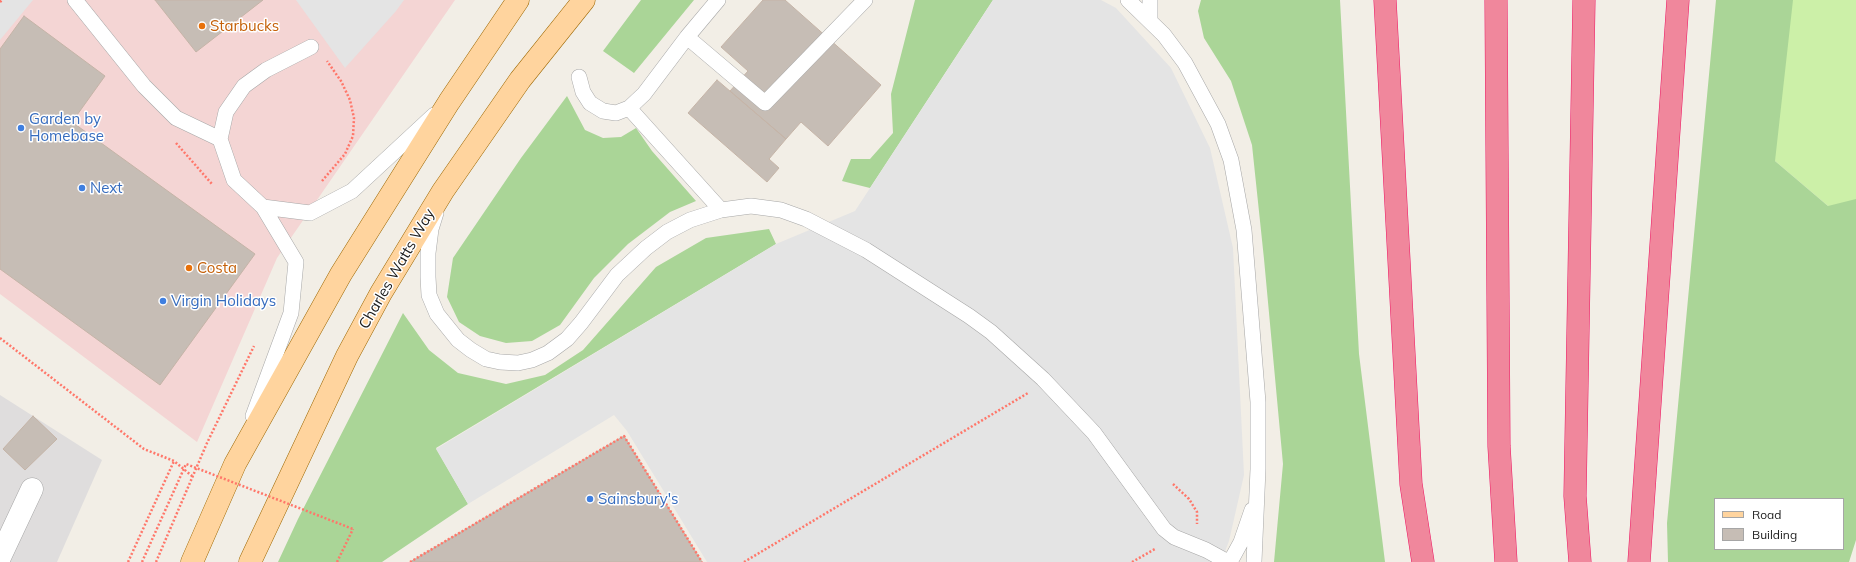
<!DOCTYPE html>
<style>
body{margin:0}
#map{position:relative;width:1856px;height:562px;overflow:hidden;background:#f2eee6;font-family:Mulish,sans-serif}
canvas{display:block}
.legend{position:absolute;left:1714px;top:498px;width:130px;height:52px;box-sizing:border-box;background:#fff;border:1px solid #a6a6a6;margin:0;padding:5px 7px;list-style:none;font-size:12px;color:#202020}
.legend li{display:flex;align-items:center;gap:8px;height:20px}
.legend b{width:20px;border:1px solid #a6a6a6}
</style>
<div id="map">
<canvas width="1856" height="562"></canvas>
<ul class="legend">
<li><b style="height:5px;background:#ffd49e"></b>Road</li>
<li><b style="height:11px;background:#c6bdb5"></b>Building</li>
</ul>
</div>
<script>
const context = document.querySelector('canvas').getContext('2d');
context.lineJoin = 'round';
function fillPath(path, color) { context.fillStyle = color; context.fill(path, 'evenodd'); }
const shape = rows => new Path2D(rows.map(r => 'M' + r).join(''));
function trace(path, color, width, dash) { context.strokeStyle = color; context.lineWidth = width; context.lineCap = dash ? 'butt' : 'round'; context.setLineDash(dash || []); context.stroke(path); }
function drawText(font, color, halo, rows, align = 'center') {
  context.font = font + ' Mulish,sans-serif'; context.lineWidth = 3; context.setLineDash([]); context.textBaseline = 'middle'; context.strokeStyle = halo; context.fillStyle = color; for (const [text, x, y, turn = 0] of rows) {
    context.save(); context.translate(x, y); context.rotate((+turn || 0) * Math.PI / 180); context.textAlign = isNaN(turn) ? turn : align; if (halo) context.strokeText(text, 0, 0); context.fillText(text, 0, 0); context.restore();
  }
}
fillPath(shape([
 [0,395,102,460,57,562,0,562]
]), '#dfdddd');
fillPath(shape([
 [0,0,455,0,277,258,197,442,0,294]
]), '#f4d5d4');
fillPath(shape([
 [1767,0,1856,0,1856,223,1828,206,1775,161]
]), '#ccf0a8');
fillPath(shape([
 [641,0,694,0,634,73,603,51],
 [915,0,993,0,870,188,842,181,851,159,870,159,893,133,891,94],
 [1201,0,1340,0,1359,354,1385,562,1274,562,1283,464,1264,259,1252,145,1231,81,1204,38,1198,11],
 [1716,0,1793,0,1775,161,1828,206,1856,199,1856,540,1849,562,1668,562,1667,523],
 [1715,499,1843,499,1843,549,1715,549],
 [567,96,585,130,603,138,621,137,636,128,652,151,696,201,670,212,628,244,594,278,560,325,532,341,506,343,480,336,459,322,447,297,453,258,521,158],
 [769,229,776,244,436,448,468,504,382,562,278,562,298,519,403,313,429,350,458,373,506,384,545,375,583,350,656,267,706,238]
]), '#aad597');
fillPath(shape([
 [0,0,33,0,0,40],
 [296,0,404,0,396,11,345,68],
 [993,0,1101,0,1116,8,1171,68,1210,148,1233,248,1244,475,1229,541,1221,562,707,562,627,431,614,415,468,504,436,449,776,244,855,211]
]), '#e4e4e4');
const building = shape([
 [155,0,263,0,196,52,155,0],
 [763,0,785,0,881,85,828,146,801,122,786,139,730,91,748,71,721,47,763,0],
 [24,16,105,76,72,122,255,254,160,385,0,269,0,49,24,16],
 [717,80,786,139,769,159,779,168,767,182,688,113,717,80],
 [33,416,57,439,25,470,3,449,33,416],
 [624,436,702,562,410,562,624,436]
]);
fillPath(building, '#c6bdb5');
trace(building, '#c5b4a7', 1);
const lane = shape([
 [75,0,144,86,176,118,220,139],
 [1128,0,1164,35,1185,63,1218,124,1231,160,1244,230,1258,402,1258,469,1254,562],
 [1150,0,1150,21],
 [687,37,765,103,865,0],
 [579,77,583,92,590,103,603,111,616,113,629,108,644,94,687,37,718,0],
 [629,108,721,210],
 [263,207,310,213,352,191,434,115],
 [436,213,431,229,428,253,428,277,429,295,437,314,458,340,471,350,486,359,500,362,518,363,532,360,548,353,567,339,581,323,617,275,646,248,667,232,690,220,721,210,751,206,781,210,806,219,866,250,969,316,991,332,1043,379,1094,433,1164,529,1174,537,1206,550,1228,562],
 [253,416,291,313,296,262,263,207,234,180,220,139,226,112,244,86,266,70,311,47],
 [1230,562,1241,542,1252,510]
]);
const street = shape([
 [0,557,32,489]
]);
const primary = shape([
 [192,562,235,464,341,274,449,102,518,0],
 [250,562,347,356,381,293,443,191,520,80,584,0]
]);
const highway = shape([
 [1385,0,1411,484,1423,562],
 [1496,0,1499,446,1506,562],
 [1580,562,1575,496,1584,0],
 [1639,562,1678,0]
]);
trace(lane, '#a7a7a7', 16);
trace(street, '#a7a7a7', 23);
trace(primary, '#9d6700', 23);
trace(highway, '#ed1663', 23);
trace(shape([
 [0,2,2,0],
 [176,143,212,184],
 [322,181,345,154,353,136,354,118,350,100,341,81,327,61],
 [0,338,144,449,174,461,192,476],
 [1173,484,1189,499,1197,512,1197,524],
 [128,562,174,461],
 [156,562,207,443,254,346],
 [337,562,353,529],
 [410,562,624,436,702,562],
 [744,562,1028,393],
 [1132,562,1155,549]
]), '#ff776a', 2.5, [2, 2]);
trace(lane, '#fff', 15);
trace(street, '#fff', 22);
trace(primary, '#ffd49e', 22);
trace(highway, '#f0879c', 22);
trace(shape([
 [142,562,186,464,353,529]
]), '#ff776a', 2.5, [2, 2]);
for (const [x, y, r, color] of [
 [202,26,4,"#e8710a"],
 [21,128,4,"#3f7fe0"],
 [82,188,4,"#3f7fe0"],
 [189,268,4,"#e8710a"],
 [163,301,4,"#3f7fe0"],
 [590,499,4,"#3f7fe0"]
]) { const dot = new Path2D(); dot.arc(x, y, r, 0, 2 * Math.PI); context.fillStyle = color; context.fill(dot); trace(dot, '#fff', 1.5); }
drawText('15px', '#c56008', '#fff', [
 ["Starbucks",210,26],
 ["Costa",197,268]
], 'left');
drawText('15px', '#366cbe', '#fff', [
 ["Garden by",29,119],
 ["Homebase",29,136],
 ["Next",90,188],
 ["Virgin Holidays",171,301],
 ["Sainsbury's",598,499]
], 'left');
drawText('15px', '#202020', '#fff', [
 ["Charles Watts Way",397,269,-60]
]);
</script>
